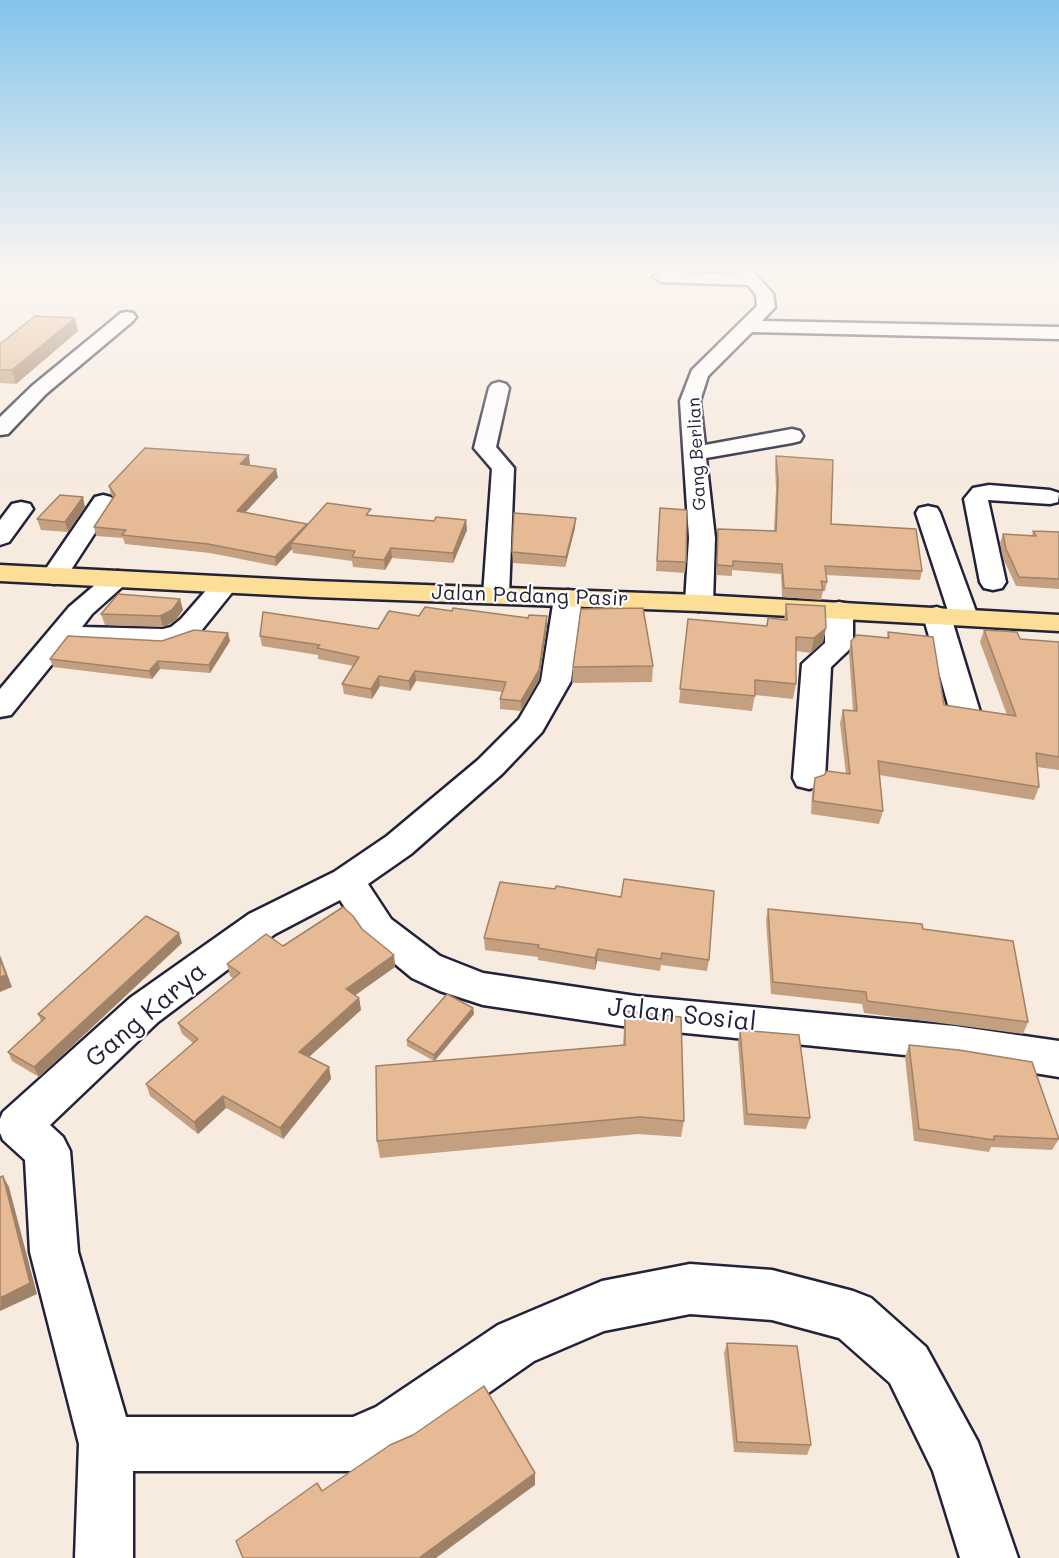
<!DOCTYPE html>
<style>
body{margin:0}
canvas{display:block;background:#f7eadf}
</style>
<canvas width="1059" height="1558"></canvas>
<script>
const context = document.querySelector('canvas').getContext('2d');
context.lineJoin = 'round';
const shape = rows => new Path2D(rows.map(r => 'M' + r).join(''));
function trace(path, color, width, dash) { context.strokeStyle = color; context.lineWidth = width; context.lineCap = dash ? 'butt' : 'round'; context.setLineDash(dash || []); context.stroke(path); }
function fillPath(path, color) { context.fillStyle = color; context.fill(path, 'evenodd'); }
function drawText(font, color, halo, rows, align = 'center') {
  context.font = font + ' Mali,sans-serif'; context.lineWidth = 4.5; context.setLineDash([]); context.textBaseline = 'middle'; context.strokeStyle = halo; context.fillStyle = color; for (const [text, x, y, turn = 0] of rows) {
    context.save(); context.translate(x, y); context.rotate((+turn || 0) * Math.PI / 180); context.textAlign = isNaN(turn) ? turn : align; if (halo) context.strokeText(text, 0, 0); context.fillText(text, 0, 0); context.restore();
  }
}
const minor = shape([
 [736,270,752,270,773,294,775,307,762,321,1059,327,1059,339,752,332,708,376,700,401,705,445,792,429,800,431,803,436,800,441,792,443,706,458,715,538,713,603,709,609,699,611,689,609,685,603,689,538,680,401,692,370,757,306,756,295,748,285,661,282,653,277,661,272,739,275,736,270],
 [127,312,133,313,136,317,133,321,46,394,8,434,0,435,0,417,32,386,121,313,127,312],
 [499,382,506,384,509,388,496,447,514,468,509,595,506,601,496,603,486,601,483,595,492,469,474,448,489,388,492,384,499,382],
 [989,485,1050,490,1059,493,1058,502,1050,504,988,500,1006,582,1002,588,993,590,984,588,980,582,964,499,973,488,989,485],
 [103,495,111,497,115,502,67,576,63,582,54,584,45,582,41,576,95,497,103,495],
 [21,502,30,504,33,509,9,542,0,545,0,520,12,504,21,502],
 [928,506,937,508,940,513,978,617,974,623,964,625,952,620,980,712,976,719,965,721,954,719,950,712,923,615,927,609,937,607,948,611,916,513,919,508,928,506],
 [118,571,127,573,131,579,92,614,82,627,163,629,171,627,181,619,216,579,225,577,234,579,238,585,201,631,191,639,164,647,86,644,70,642,11,715,0,717,0,689,69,607,109,573,118,571],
 [568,590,578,592,582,598,571,681,542,732,502,774,411,854,368,884,391,919,440,956,483,973,636,996,955,1026,1059,1041,1059,1077,955,1060,636,1028,483,1005,440,991,412,978,365,939,340,900,275,934,158,1022,50,1125,63,1137,70,1151,78,1252,126,1417,353,1417,376,1407,498,1325,602,1281,690,1264,772,1270,853,1291,871,1298,926,1347,978,1442,1018,1558,960,1558,933,1471,890,1383,839,1338,772,1320,690,1314,604,1331,534,1361,414,1445,354,1471,133,1471,133,1558,75,1558,79,1444,30,1252,25,1160,3,1140,0,1133,0,1119,3,1112,130,998,249,914,334,872,387,836,478,760,519,719,541,681,554,598,558,592,568,590],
 [839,602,849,604,853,610,853,646,831,667,825,778,821,786,809,789,797,786,793,778,802,664,825,643,825,610,829,604,839,602]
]);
const highway = shape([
 [0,565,314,581,699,595,1059,615,1059,631,699,611,314,597,0,581,0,565]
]);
trace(minor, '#22223b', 5);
trace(highway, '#22223b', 5);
fillPath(minor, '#fff');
fillPath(highway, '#fcde96');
fillPath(shape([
 [78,331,16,384,0,383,0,344],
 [776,456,831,524,922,571,920,580,826,575,827,582,825,591,823,591,821,600,782,597,781,574,732,570,732,576,716,575,718,529,774,531,776,489,775,465],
 [250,464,249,465,278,477,246,512,308,525,371,515,434,521,466,520,467,530,453,563,392,558,385,570,353,567,352,561,293,553,292,549,276,566,210,553,125,544,123,538,96,536,94,527,113,497,111,495,109,486],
 [85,507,68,532,41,530,37,519],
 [660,508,686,562,685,573,656,571],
 [575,528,565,567,513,563,512,552],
 [1033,531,1059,532,1059,589,1016,586,1003,558,1000,543,1003,534,1032,536],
 [180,599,183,610,175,621,163,627,105,625,101,614],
 [786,604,826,628,823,642,811,653,796,651,796,684,793,699,755,695,752,711,679,703,688,619,766,626,768,618,784,620],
 [419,616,547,627,539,680,521,711,500,709,500,699,502,692,416,681,410,691,380,686,372,699,344,694,342,684,354,666,318,659,318,655,262,646,260,636,378,629],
 [984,630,1020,639,1059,642,1059,770,1037,767,1039,787,1034,800,879,775,883,811,879,824,811,814,812,791,815,778,846,774,840,723,843,710,853,711,849,653,851,641,887,638,888,632,944,705,1007,715,980,642],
 [230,641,210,673,160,669,152,679,53,667,50,659],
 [653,666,652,682,572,683,573,667],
 [500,882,709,960,707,971,661,965,660,971,597,961,595,970,538,960,538,957,485,950,484,938],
 [768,909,1028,1022,1023,1034,864,1013,862,1004,771,994,766,920],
 [362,929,394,955,395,967,355,995,359,998,361,1010,309,1057,329,1067,331,1079,283,1139,226,1108,198,1134,150,1096,146,1084,193,1043,182,1034,178,1023,233,978,230,976,227,964,283,946],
 [182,943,39,1077,12,1061,8,1052,41,1021,38,1014],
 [473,1008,474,1014,435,1061,623,1045,625,1011,684,1121,681,1137,638,1134,380,1158,377,1141,434,1061,407,1046,407,1040],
 [740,1030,810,1118,806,1129,744,1125,738,1042],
 [909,1045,1059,1139,1052,1150,991,1147,989,1152,914,1141,905,1057],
 [727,1343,811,1445,807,1455,734,1452,724,1353]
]), '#c5a080');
fillPath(shape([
 [75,318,78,331,16,384,12,370],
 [249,455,250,464,241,473,240,464],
 [276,469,278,477,239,519,237,511],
 [83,497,85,507,68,532,65,522],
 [576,518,575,528,565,567,566,557],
 [466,520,467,530,453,563,453,553],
 [307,524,309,532,291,543,292,549,276,566,275,557],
 [391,548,392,558,385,570,384,560],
 [180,599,183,610,175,621,163,627,160,616],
 [547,616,547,627,539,680,521,711,521,701],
 [826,628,823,642,811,653,814,638],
 [228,633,230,641,210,673,209,665],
 [158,661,160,669,152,679,149,671],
 [415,671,416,681,410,691,409,681],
 [379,676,380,686,372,699,371,689],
 [179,933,182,943,39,1077,34,1067],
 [598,949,597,961,595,970,595,958],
 [0,955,12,987,0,992],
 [394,955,395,967,347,1001,346,989],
 [359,998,361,1010,301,1064,299,1052],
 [473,1008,474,1014,434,1061,434,1055],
 [329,1067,331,1079,283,1139,280,1128],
 [223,1096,226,1108,198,1134,194,1122],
 [3,1176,9,1187,37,1294,0,1311],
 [535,1473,535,1485,436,1558,419,1558]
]), '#a08268');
const building = shape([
 [35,316,75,318,12,370,0,370,0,344,35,316],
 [145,448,249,455,240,464,276,469,237,511,307,524,275,557,208,544,122,535,126,530,94,527,115,495,109,486,145,448],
 [776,456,833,460,831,524,916,529,922,571,825,566,827,582,821,581,823,590,784,588,782,564,733,561,733,566,717,565,718,529,776,531,778,480,776,456],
 [60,495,83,497,65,522,37,519,60,495],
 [327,503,371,509,366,515,434,521,436,517,466,520,453,553,391,548,384,560,352,557,355,551,291,543,327,503],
 [660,508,687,510,686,562,657,561,660,508],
 [514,513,576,518,566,557,512,552,514,513],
 [1033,531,1059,532,1059,579,1019,577,1006,549,1003,534,1036,536,1033,531],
 [118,594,180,599,172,610,160,616,101,614,118,594],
 [786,604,825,606,826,628,814,638,796,637,796,684,755,680,755,696,680,689,688,619,767,626,768,618,787,620,786,604],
 [425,607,452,611,453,608,528,618,529,615,547,616,539,670,521,701,500,699,506,682,415,671,409,681,379,676,371,689,342,684,359,657,317,648,320,645,260,636,263,612,378,629,389,611,419,616,425,607],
 [643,608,653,666,573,667,581,609,643,608],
 [194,630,228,633,209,665,158,661,149,671,50,659,68,636,162,641,194,630],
 [984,630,1017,632,1020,639,1059,642,1059,757,1036,753,1039,787,878,761,883,811,813,801,815,778,824,775,827,771,850,774,843,710,857,711,851,641,857,635,889,638,888,632,933,637,944,705,1016,716,984,630],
 [624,879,714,891,709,960,662,953,661,959,598,949,595,958,538,948,539,945,484,938,500,882,555,889,556,886,621,897,624,879],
 [343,907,353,916,362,929,394,955,346,989,359,998,299,1052,329,1067,280,1128,223,1096,194,1122,146,1084,198,1039,178,1023,240,973,227,964,266,934,283,946,343,907],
 [768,909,922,924,923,929,1013,941,1028,1022,867,1001,866,992,773,982,768,909],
 [146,916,179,933,34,1067,8,1052,45,1018,38,1014,146,916],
 [0,958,6,975,0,977,0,958],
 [447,994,473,1008,434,1055,407,1040,447,994],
 [625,1011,681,1017,684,1121,640,1117,377,1141,376,1066,625,1045,625,1011],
 [740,1030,799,1035,810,1118,747,1114,740,1030],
 [909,1045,959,1050,1032,1062,1059,1139,994,1136,994,1140,919,1129,909,1045],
 [3,1176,30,1283,0,1298,0,1177,3,1176],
 [727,1343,797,1346,811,1445,737,1442,727,1343],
 [484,1386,535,1473,419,1558,243,1558,236,1541,317,1483,322,1491,390,1445,413,1435,484,1386]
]);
fillPath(building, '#e5ba95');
trace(building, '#a08268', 1.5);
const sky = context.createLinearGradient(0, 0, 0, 488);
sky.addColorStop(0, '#84c3eb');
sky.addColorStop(0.55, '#fbf6f1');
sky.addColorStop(1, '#fbf6f100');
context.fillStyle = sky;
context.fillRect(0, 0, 1059, 488);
drawText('18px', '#22223b', '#fff', [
 ["Gang Berlian",697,454,-93]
]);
drawText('21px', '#22223b', '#fff', [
 ["Jalan Padang Pasir",530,596,2]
]);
drawText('26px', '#22223b', '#fff', [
 ["Gang Karya",146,1015,-40],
 ["Jalan Sosial",682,1015,6]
]);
</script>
